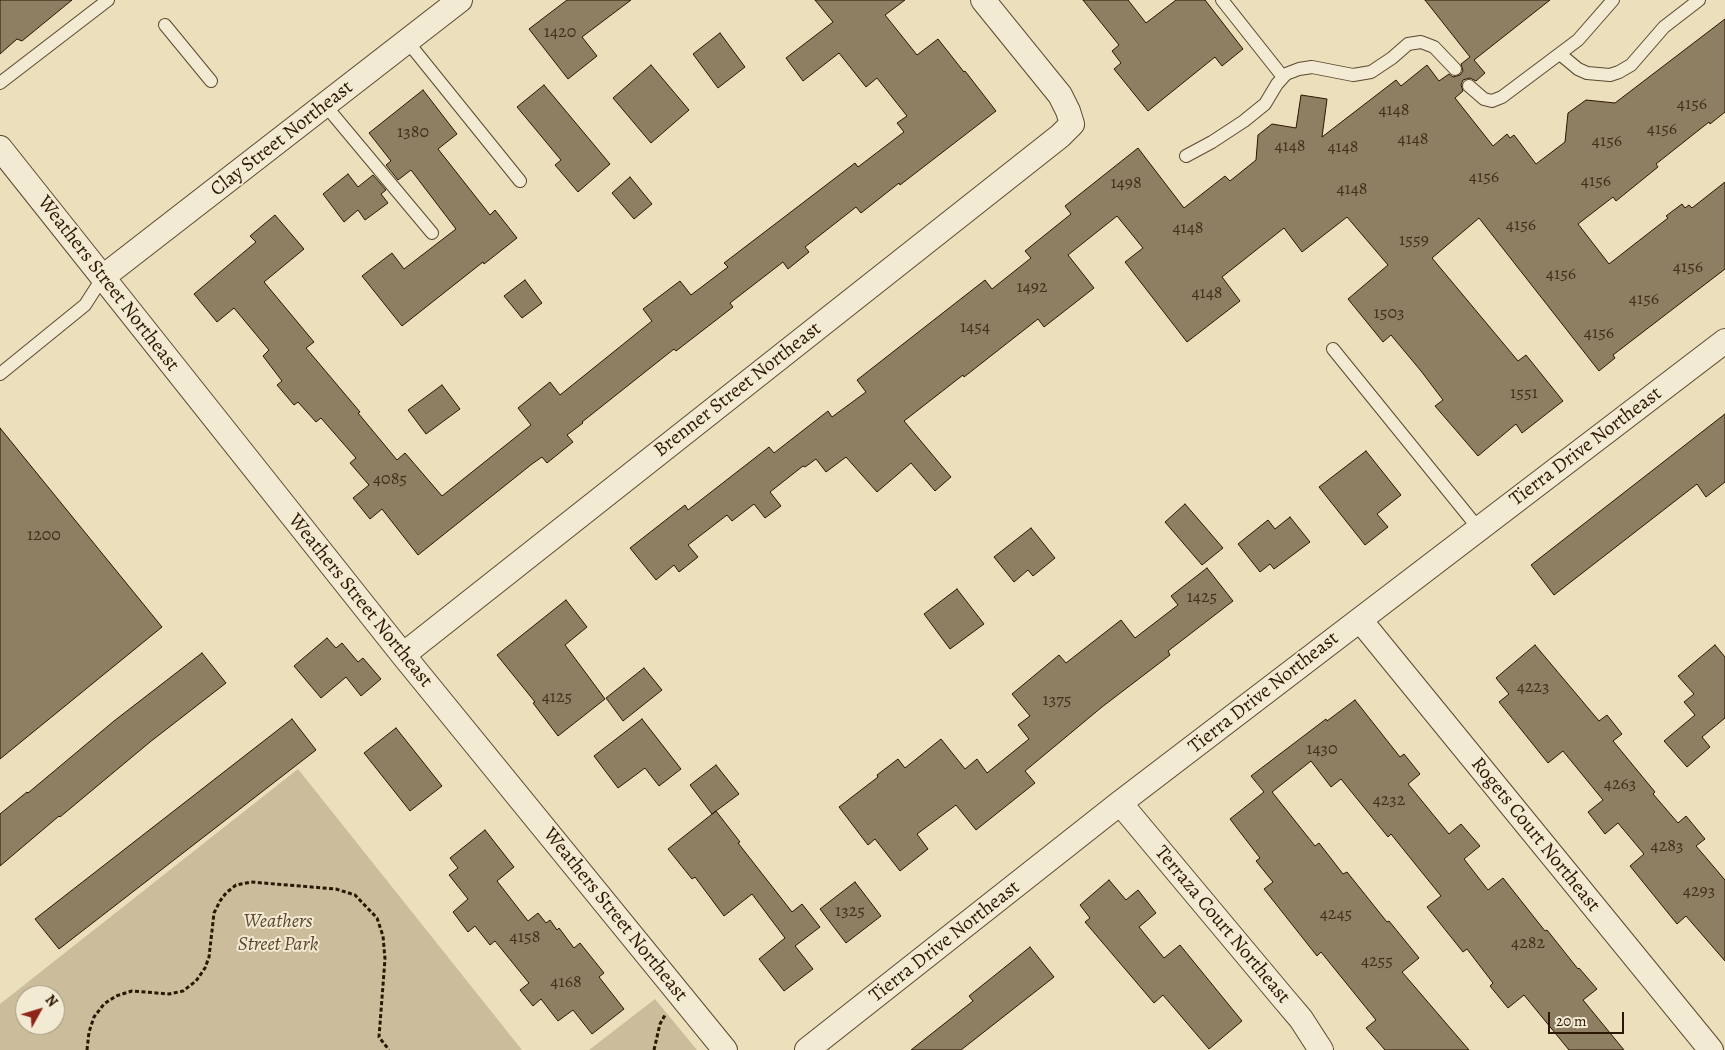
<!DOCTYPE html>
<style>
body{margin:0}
#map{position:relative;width:1725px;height:1050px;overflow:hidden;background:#ecdfbb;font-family:Alegreya,serif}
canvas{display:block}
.north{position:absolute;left:15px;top:985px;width:50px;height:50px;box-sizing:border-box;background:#f3ead3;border:1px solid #a3957f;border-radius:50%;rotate:51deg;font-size:14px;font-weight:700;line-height:20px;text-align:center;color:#2b1601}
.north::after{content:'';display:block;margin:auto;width:18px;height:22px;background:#8f2418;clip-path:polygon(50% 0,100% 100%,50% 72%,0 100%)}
.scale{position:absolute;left:1548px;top:1012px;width:76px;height:22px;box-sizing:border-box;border:2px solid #2b1601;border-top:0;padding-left:6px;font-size:15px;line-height:18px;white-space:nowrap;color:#2b1601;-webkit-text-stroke:4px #f3ead3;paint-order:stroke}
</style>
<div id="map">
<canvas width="1725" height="1050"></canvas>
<div class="north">N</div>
<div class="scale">20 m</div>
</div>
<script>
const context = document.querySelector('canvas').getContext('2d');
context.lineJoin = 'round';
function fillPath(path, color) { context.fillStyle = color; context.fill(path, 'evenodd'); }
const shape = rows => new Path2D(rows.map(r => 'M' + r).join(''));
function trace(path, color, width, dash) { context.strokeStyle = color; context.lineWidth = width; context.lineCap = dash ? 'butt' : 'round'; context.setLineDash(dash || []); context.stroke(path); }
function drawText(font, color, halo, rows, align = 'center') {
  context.font = font + ' Alegreya,serif'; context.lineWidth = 4; context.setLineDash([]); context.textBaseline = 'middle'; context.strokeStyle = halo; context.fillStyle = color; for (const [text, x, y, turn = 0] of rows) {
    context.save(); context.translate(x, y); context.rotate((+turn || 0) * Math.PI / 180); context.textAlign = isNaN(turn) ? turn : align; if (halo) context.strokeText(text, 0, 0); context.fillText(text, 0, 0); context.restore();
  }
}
fillPath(shape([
 [298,769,522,1050,0,1050,0,1004],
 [25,995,55,995,55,1025,25,1025],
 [655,999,697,1050,589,1050]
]), '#cbbd9b');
const building = shape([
 [0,0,72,0,22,41,17,39,0,54,0,0],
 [567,0,631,0,582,37,597,56,568,79,529,29,567,0],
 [815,0,905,0,885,15,917,55,938,39,964,72,965,71,996,111,900,185,899,183,861,213,856,207,805,247,809,252,788,269,783,262,730,303,733,307,676,351,674,349,582,422,583,423,567,435,573,442,547,463,542,457,532,464,418,555,382,509,370,519,353,498,369,485,350,463,356,458,321,418,316,422,298,402,294,405,277,385,282,381,263,356,269,350,234,308,217,322,194,294,256,242,250,236,275,215,304,249,264,282,314,342,306,348,360,412,358,413,397,460,405,453,442,496,531,425,518,408,550,382,560,395,652,321,643,309,680,281,691,295,728,267,724,263,783,218,855,163,858,167,904,132,897,123,907,116,877,78,866,87,839,53,803,81,786,58,833,22,815,0],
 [1083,0,1128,0,1146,23,1176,0,1205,0,1243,49,1222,66,1215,57,1148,111,1114,69,1121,63,1112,51,1119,45,1083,0],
 [1425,0,1550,0,1474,60,1485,73,1476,81,1470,78,1463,80,1461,85,1463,91,1455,98,1493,146,1507,134,1510,138,1514,135,1536,164,1565,142,1568,113,1586,100,1615,103,1725,19,1725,112,1710,124,1709,122,1656,164,1658,167,1616,201,1613,197,1578,224,1609,264,1668,218,1666,216,1682,204,1685,208,1689,205,1692,208,1725,182,1725,269,1613,355,1615,358,1599,371,1479,218,1432,258,1518,361,1526,355,1563,401,1522,433,1516,424,1478,456,1435,406,1443,400,1421,371,1391,335,1383,342,1348,299,1388,265,1347,217,1302,252,1284,228,1222,277,1240,301,1187,342,1125,262,1143,248,1117,216,1068,255,1094,288,1044,327,1038,319,964,377,963,375,904,421,951,477,935,491,911,463,877,492,846,457,826,472,816,459,805,467,803,466,770,492,781,506,765,518,754,504,732,521,727,515,688,545,698,557,679,572,674,565,656,580,630,548,685,505,688,510,769,447,774,453,828,411,832,417,866,392,857,380,985,280,992,289,1031,258,1025,251,1071,214,1065,206,1138,148,1184,208,1225,176,1230,181,1256,160,1258,135,1272,124,1296,128,1301,95,1327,99,1322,137,1396,80,1401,86,1427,65,1439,81,1449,74,1453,77,1460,75,1463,71,1461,64,1470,57,1425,0],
 [720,33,745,67,718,88,693,54,720,33],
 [651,65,689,110,651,143,613,98,651,65],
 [544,85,610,164,578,192,555,165,561,160,517,107,544,85],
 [423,90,457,134,438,149,490,215,495,210,517,238,484,264,483,262,402,326,362,276,392,253,404,269,456,229,411,170,398,180,386,165,391,161,369,133,423,90],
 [348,174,358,187,373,175,386,190,381,194,388,203,365,220,358,210,344,222,323,194,348,174],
 [630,177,652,204,634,219,612,193,630,177],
 [525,280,542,303,522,318,504,296,525,280],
 [442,385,460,409,426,434,408,410,442,385],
 [1725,414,1725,482,1706,497,1697,484,1554,595,1531,565,1725,414],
 [0,428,162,627,0,759,0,428],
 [1366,451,1401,495,1377,514,1388,527,1365,545,1319,487,1366,451],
 [1185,504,1223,548,1202,565,1165,522,1185,504],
 [1290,517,1310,542,1274,569,1270,564,1260,572,1238,544,1268,520,1275,529,1290,517],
 [1031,528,1055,558,1033,576,1028,570,1014,582,994,557,1031,528],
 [1207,568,1233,601,1168,651,1170,655,1102,707,1025,771,1035,783,976,830,956,805,917,834,928,849,900,871,875,839,868,845,839,807,878,777,877,775,898,759,905,768,941,739,965,769,977,759,987,773,1029,739,1018,725,1030,716,1012,694,1059,655,1066,663,1121,620,1135,638,1178,605,1171,596,1207,568],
 [957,589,984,624,950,649,924,614,957,589],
 [566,600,587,627,565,645,605,699,558,736,533,703,535,702,497,655,566,600],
 [327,638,336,648,342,643,358,662,363,658,381,679,361,696,346,677,321,698,294,666,327,638],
 [1535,645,1599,721,1607,715,1622,734,1613,741,1655,792,1653,794,1678,823,1686,816,1705,839,1696,846,1725,880,1725,961,1686,916,1677,924,1630,866,1644,854,1618,823,1605,834,1588,812,1603,800,1563,751,1548,763,1499,702,1509,694,1496,678,1535,645],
 [1715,645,1725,657,1725,718,1702,737,1710,747,1687,767,1664,741,1695,715,1684,702,1694,694,1678,676,1715,645],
 [202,653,226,683,150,742,60,817,59,816,0,866,0,814,27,792,28,793,114,721,202,653],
 [644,668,662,690,623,721,606,698,644,668],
 [1355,700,1400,757,1404,754,1420,774,1408,784,1449,834,1461,824,1480,846,1464,859,1488,890,1503,878,1545,931,1547,930,1578,969,1579,968,1597,989,1583,1000,1624,1050,1569,1050,1524,995,1508,1008,1490,986,1493,983,1467,949,1463,952,1427,907,1441,896,1391,834,1388,837,1341,779,1331,787,1311,761,1272,792,1315,846,1319,843,1343,874,1347,872,1387,922,1389,921,1419,958,1402,972,1469,1050,1385,1050,1366,1028,1376,1020,1321,952,1317,956,1264,889,1273,882,1256,861,1260,858,1230,819,1264,792,1251,776,1326,719,1327,721,1355,700],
 [292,719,316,750,59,949,35,919,292,719],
 [642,719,681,769,659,786,645,768,618,788,594,756,642,719],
 [396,728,442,786,410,811,364,753,396,728],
 [716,765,739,794,712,814,690,785,716,765],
 [716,811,740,842,738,843,792,912,802,904,820,927,795,946,813,969,784,991,759,959,785,938,752,894,724,916,695,877,692,879,668,849,716,811],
 [485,830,514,867,497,881,528,921,538,913,546,923,550,920,557,930,559,928,574,948,580,943,604,973,599,977,624,1009,592,1034,573,1010,558,1021,541,999,533,1006,520,990,529,983,495,941,490,945,475,926,468,932,453,912,468,899,449,875,458,868,450,858,485,830],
 [1109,880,1126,900,1138,890,1156,913,1139,927,1164,958,1180,945,1242,1021,1209,1049,1163,995,1154,1003,1085,922,1090,918,1080,905,1109,880],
 [855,882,881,916,846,943,820,909,855,882],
 [1030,947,1054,977,961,1050,911,1050,973,1001,969,996,1030,947]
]);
fillPath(building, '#8f7f62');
trace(building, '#2b1601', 1);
const lane = shape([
 [1222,0,1283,77],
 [165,25,211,81],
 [407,41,520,181],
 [1560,54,1578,69,1587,73,1610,75,1619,72,1631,65,1664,27,1699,0],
 [0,83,108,0],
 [1469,86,1484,99,1492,101,1502,97,1578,40,1613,0],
 [325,105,432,233],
 [1186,156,1212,142,1244,121,1265,104,1277,84,1286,74,1299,69,1312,67,1353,75,1371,72,1392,58,1408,44,1421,42,1434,47,1455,69],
 [1333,349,1479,529],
 [0,374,85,305,103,277]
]);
const street = shape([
 [0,148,403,655,725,1050],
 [103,277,460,0],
 [1360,620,1711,1050],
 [403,655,1060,136,1072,124,1068,111,1060,95,983,0],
 [1120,803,1284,999,1301,1019,1321,1050],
 [807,1050,1120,803,1725,341]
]);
trace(lane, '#5b4830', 14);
trace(street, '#5b4830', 26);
trace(shape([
 [87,1050,89,1032,94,1017,104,1004,116,996,132,991,169,994,183,991,196,981,205,968,209,957,214,913,220,901,226,893,236,885,251,882,336,889,355,895,377,918,383,936,385,959,379,1037,389,1050],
 [654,1050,660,1024,665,1015]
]), '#2b1601', 3, [4, 2.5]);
trace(lane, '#f3ead3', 12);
trace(street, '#f3ead3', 24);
drawText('18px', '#443019', null, [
 ["1420",560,33],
 ["4156",1692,105],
 ["4148",1394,111],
 ["4156",1662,130],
 ["1380",413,133],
 ["4148",1413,140],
 ["4156",1607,142],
 ["4148",1290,147],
 ["4148",1343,148],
 ["4156",1484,178],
 ["4156",1596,182],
 ["1498",1126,184],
 ["4148",1352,190],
 ["4156",1521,226],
 ["4148",1188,229],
 ["1559",1414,241],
 ["4156",1688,268],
 ["4156",1561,275],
 ["1492",1032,288],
 ["4148",1207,294],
 ["4156",1644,300],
 ["1503",1389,314],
 ["1454",975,328],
 ["4156",1599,334],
 ["1551",1524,394],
 ["4085",390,480],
 ["1200",44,536],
 ["1425",1202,598],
 ["4223",1533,688],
 ["4125",557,698],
 ["1375",1057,701],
 ["1430",1322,750],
 ["4263",1620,785],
 ["4232",1389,801],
 ["4283",1667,847],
 ["4293",1699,892],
 ["1325",850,912],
 ["4245",1336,915],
 ["4158",525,938],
 ["4282",1528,944],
 ["4255",1377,962],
 ["4168",566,983]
]);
drawText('20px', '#2b1601', '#f3ead3', [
 ["Clay Street Northeast",282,139,-38],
 ["Weathers Street Northeast",108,284,52],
 ["Brenner Street Northeast",738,390,-38],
 ["Tierra Drive Northeast",1586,447,-37],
 ["Weathers Street Northeast",360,601,51],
 ["Tierra Drive Northeast",1264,693,-38],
 ["Rogets Court Northeast",1535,835,51],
 ["Weathers Street Northeast",615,915,51],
 ["Terraza Court Northeast",1222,925,50],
 ["Tierra Drive Northeast",945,942,-38]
]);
drawText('italic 20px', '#5b482f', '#f3ead3', [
 ["Weathers",278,922],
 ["Street Park",278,945]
]);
</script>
